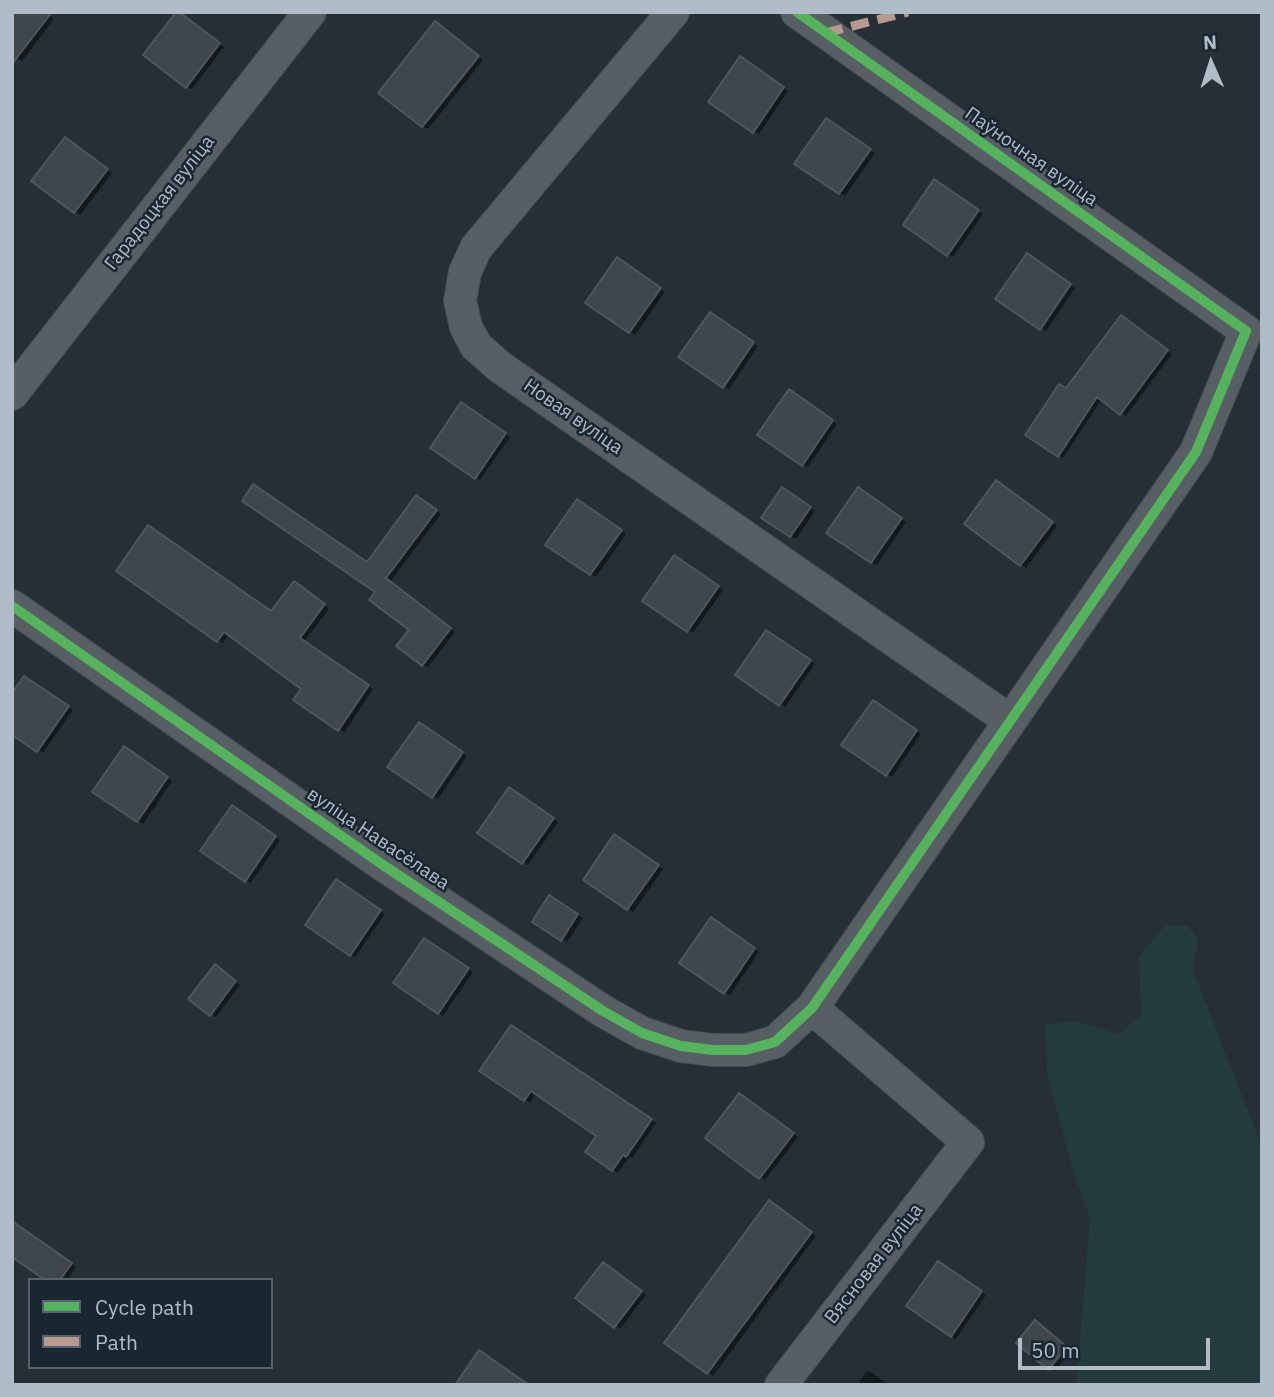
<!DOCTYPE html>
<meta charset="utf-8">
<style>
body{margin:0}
#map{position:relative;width:1274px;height:1397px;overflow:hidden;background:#272f36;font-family:"IBM Plex Sans",sans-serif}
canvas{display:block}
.frame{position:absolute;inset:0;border:14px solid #b0bcc8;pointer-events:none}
.legend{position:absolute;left:28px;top:1278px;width:245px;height:91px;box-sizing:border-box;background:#1a2630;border:2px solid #56626d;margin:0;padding:9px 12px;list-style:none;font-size:21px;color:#b0bcc8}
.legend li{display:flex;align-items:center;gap:14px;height:35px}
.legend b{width:35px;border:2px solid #56626d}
.north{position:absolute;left:1176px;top:28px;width:70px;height:70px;-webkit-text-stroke:5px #1a2630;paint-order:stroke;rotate:357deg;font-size:19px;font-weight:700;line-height:28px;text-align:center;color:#b0bcc8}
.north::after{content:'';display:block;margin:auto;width:24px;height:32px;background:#b0bcc8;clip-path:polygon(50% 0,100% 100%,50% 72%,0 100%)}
.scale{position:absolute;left:1018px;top:1338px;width:192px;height:32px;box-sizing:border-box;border:4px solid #b0bcc8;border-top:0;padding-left:9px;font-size:21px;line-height:24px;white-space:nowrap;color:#b0bcc8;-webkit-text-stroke:5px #1a2630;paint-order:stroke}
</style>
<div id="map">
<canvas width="1274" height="1397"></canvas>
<div class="frame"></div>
<ul class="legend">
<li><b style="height:9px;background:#56b35d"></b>Cycle path</li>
<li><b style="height:9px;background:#b69a8f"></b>Path</li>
</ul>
<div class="north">N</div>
<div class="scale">50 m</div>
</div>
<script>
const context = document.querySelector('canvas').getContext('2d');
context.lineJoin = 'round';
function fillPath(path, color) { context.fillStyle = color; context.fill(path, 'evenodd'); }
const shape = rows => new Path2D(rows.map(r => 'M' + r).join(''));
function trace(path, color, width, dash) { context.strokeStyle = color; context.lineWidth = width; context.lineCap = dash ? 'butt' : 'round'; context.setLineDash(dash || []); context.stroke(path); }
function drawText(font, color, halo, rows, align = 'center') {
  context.font = font + ' "IBM Plex Sans",sans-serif'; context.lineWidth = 5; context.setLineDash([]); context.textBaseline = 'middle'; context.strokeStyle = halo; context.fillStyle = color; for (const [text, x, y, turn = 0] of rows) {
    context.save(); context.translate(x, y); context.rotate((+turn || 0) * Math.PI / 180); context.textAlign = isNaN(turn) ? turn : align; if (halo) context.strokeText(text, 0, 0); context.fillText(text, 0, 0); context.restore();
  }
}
fillPath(shape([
 [1165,925,1188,926,1198,940,1193,970,1262,1147,1262,1385,1076,1385,1090,1219,1073,1171,1047,1073,1045,1025,1075,1021,1118,1034,1141,1015,1139,957]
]), '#243b3b');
fillPath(shape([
 [45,12,54,19,22,61,12,54],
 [182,16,224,47,192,89,187,86],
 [441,27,483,60,428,129,423,126],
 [745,62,788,91,759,134,754,131],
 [832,123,875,153,845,196,797,163],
 [71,142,112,173,80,215,34,180],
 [940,184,983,214,953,257,948,254],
 [1032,258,1075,288,1046,331,1041,328],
 [622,262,665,292,635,335,587,302],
 [715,317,758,346,729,389,724,386],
 [1126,320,1172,354,1126,416,1102,399,1063,458,1027,434],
 [794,394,837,424,808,467,803,464],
 [467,407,510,437,480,480,475,477],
 [1002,485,1057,526,1026,568,966,524],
 [787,492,815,511,796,539,791,536],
 [863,492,906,522,877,565,872,562],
 [422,501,441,514,390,582,455,632,428,667,423,665,411,630,377,592,368,564],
 [582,504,626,534,596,577,591,574],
 [679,560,723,590,693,633,688,630],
 [119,570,272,613,299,586,329,609,304,642,373,689,344,733,303,688,229,634,223,643,218,640],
 [772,635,815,664,785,707,737,675],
 [30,681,73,710,43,753,12,733],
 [878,705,921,734,892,777,887,774],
 [424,727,467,756,438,799,433,796],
 [129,751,172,781,143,824,138,821],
 [514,792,558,822,528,865,523,862],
 [237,811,280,840,251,883,246,880],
 [620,839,663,869,633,912,585,879],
 [342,884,385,914,355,957,350,954],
 [550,898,583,918,567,942,534,921],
 [716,922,759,952,730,995,725,992],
 [430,943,473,972,443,1016,438,1013],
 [220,970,240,985,216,1017,211,1014],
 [516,1030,656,1123,632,1158,629,1157,618,1173,587,1152,598,1136,536,1093,530,1103,482,1070],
 [745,1098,798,1137,765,1180,707,1138],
 [774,1205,816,1236,713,1376,666,1342],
 [21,1229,76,1267,67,1280,48,1280],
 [943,1266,986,1295,956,1339,951,1336],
 [609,1267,646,1295,620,1329,615,1326],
 [1040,1325,1071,1351,1055,1371,1019,1343],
 [867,1371,872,1373,889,1385,857,1385]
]), '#0007');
const building = shape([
 [12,12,52,12,12,64,12,12],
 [176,12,179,12,220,43,186,88,143,55,176,12],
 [435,21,479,56,422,127,378,93,435,21],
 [740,56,784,87,753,133,708,102,740,56],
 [826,118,871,149,839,194,794,164,826,118],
 [65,137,108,169,74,213,31,181,65,137],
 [934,179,979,210,947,256,903,225,934,179],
 [1027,253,1071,284,1040,330,995,299,1027,253],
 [617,257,661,288,629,333,585,303,617,257],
 [710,312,754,342,723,388,678,357,710,312],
 [1121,315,1168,350,1120,415,1097,397,1058,457,1025,435,1059,384,1066,388,1121,315],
 [789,389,833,420,802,466,757,435,789,389],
 [461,402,506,433,475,479,430,448,461,402],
 [996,480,1053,522,1020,566,964,524,996,480],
 [253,484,367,562,416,495,437,510,386,578,451,628,422,666,396,646,409,630,369,600,375,592,242,501,253,484],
 [782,487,811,507,790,537,761,518,782,487],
 [858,487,902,518,871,563,826,533,858,487],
 [577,499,622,530,590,575,545,545,577,499],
 [148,525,271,611,294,581,325,604,300,638,369,685,338,731,293,700,301,689,224,632,217,642,116,571,148,525],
 [674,555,719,586,687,632,642,601,674,555],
 [766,630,811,660,779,706,735,675,766,630],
 [24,676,69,706,37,752,12,735,12,693,24,676],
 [873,700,917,730,886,776,841,745,873,700],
 [419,722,463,752,432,798,387,767,419,722],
 [124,746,168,777,137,822,92,792,124,746],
 [509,787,554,818,522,864,477,833,509,787],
 [232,805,276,836,245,882,200,851,232,805],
 [614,834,659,865,627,910,583,880,614,834],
 [336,879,381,910,350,956,305,925,336,879],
 [549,895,578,914,561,941,532,922,549,895],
 [711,917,755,948,724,994,679,963,711,917],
 [424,938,469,968,438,1014,393,983,424,938],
 [215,964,236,981,210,1016,188,999,215,964],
 [511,1025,652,1119,626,1157,623,1155,612,1171,585,1152,596,1136,531,1091,524,1101,479,1071,511,1025],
 [739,1093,794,1133,759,1179,705,1138,739,1093],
 [769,1200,812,1232,707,1374,664,1343,769,1200],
 [12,1221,72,1263,60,1280,45,1280,12,1257,12,1221],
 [938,1261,982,1291,951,1337,906,1306,938,1261],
 [603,1262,642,1291,614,1328,575,1298,603,1262],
 [1035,1320,1067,1347,1048,1370,1016,1343,1035,1320],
 [479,1350,529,1385,455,1385,479,1350]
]);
fillPath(building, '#3f464c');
trace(building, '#4f565e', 2);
const minor = shape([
 [673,12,476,248,465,272,460,301,466,327,476,346,500,367,1009,720],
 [12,394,310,12],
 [12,606,383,865,603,1011,642,1033,681,1046,713,1050,746,1050,775,1042,812,1008,1196,452,1246,331,797,12],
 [781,1385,968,1142,812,1008]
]);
trace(minor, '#454b50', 34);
trace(minor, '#575e64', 32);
trace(shape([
 [825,33,908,12]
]), '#b69a8f', 9, [18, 9]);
trace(shape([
 [12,606,383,865,603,1011,642,1033,681,1046,713,1050,746,1050,775,1042,812,1008,1196,452,1246,331,797,12]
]), '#56b35d', 10);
drawText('19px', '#b0bcc8', '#1a2630', [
 ["Паўночная вуліца",1031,157,35],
 ["Гарадоцкая вуліца",160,203,-52],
 ["Новая вуліца",573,417,35],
 ["вуліца Навасёлава",378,839,34],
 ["Вясновая вуліца",874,1264,-52]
]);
</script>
